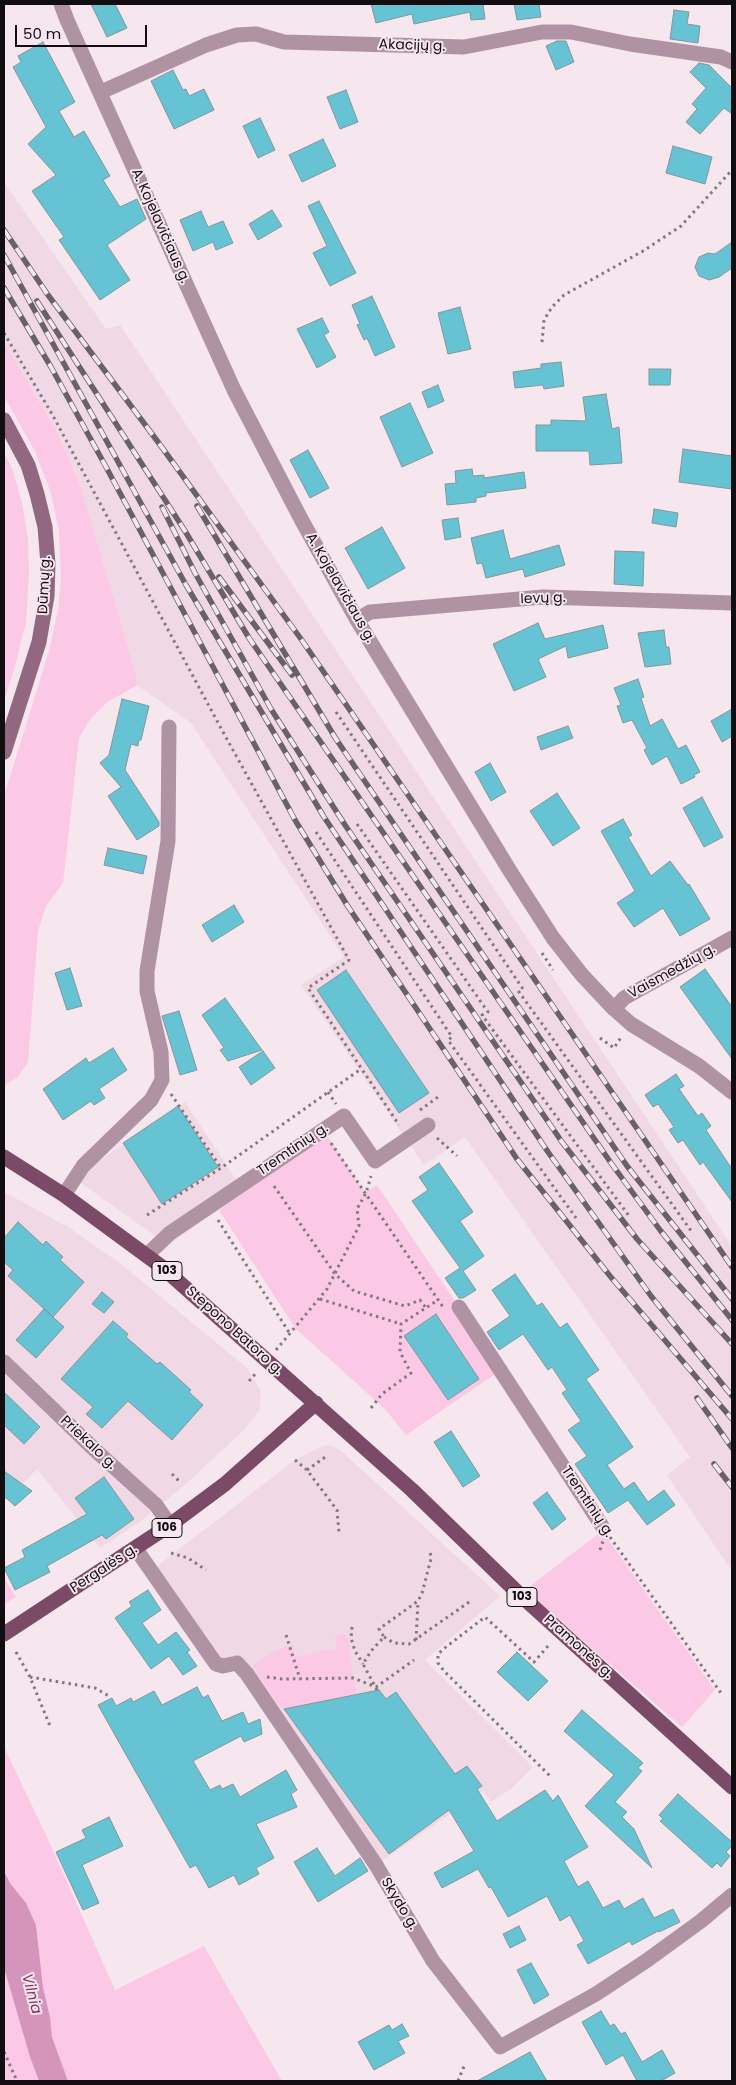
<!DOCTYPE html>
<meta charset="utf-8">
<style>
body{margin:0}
#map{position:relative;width:736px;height:2085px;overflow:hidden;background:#f6e6ee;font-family:Poppins,sans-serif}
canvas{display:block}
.frame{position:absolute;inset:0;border:5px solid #120d10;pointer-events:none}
.scale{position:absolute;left:15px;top:25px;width:132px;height:22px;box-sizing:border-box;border:2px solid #120d10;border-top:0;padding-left:6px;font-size:15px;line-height:18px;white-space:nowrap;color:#120d10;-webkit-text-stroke:4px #f6e6ee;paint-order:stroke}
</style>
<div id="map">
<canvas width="736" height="2085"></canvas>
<div class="frame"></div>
<div class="scale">50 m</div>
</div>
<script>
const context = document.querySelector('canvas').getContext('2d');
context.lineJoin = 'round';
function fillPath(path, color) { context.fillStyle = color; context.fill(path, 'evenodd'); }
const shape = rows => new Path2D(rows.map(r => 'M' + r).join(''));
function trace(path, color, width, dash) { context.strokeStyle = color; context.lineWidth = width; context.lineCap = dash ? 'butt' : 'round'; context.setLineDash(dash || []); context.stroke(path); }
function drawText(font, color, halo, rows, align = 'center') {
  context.font = font + ' Poppins,sans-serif'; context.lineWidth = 4; context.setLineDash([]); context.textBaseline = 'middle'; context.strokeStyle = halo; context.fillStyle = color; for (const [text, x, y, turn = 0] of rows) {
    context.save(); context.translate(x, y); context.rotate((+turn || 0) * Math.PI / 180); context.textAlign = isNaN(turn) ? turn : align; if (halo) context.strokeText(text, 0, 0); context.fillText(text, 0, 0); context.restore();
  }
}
fillPath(shape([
 [4,182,106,329,120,325,732,1247,732,1571,667,1475,690,1457,465,1137,424,1165,301,985,344,957,191,723,137,685,136,675,81,487,56,430,4,342],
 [185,1102,244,1192,168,1245,74,1178],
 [4,1192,68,1227,121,1264,247,1368,261,1391,259,1411,244,1430,187,1483,141,1521,100,1548,37,1469,7,1500,4,1499],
 [324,1445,332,1446,340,1450,500,1596,425,1660,533,1767,511,1789,492,1801,483,1791,376,1865,247,1674,223,1666,152,1570,295,1460]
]), '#f0d8e5');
fillPath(shape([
 [4,342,56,430,81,487,136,675,137,685,106,703,91,718,79,738,63,883,46,906,38,931,28,1062,18,1077,6,1084,4,1088,4,796,49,651,58,610,61,580,59,531,51,493,35,451,4,396],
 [4,452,13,471,22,503,28,539,29,574,26,622,15,666,4,701],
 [326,1134,365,1193,377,1185,501,1370,406,1435,385,1409,295,1328,219,1210],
 [602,1531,715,1690,682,1727,525,1590],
 [4,1578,16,1597,4,1604],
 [342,1633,348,1638,356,1694,284,1709,277,1703,253,1666,274,1651,293,1645,296,1657,337,1648,335,1637],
 [4,1747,46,1835,115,1990,204,1946,282,2081,68,2081,52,2037,50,2017,43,1987,36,1925,26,1903,10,1883,4,1871],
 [4,1968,30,2057,39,2081,4,2081]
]), '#fbc8e5');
fillPath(shape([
 [4,1871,10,1883,26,1903,36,1925,43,1987,50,2017,52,2037,68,2081,39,2081,30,2057,4,1968]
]), '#d595ba');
const building = shape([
 [91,4,115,4,127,28,107,37,91,4],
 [371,4,483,4,485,19,471,20,470,12,414,24,412,14,376,23,371,4],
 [514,4,539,4,541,17,517,20,514,4],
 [674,10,689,12,687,24,700,26,698,43,670,39,674,10],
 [557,41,566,41,574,62,556,70,546,46,557,41],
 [43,42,75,102,59,111,74,137,84,131,110,176,103,180,120,207,137,199,146,219,107,245,130,280,100,300,59,240,64,237,32,191,56,175,28,144,46,127,13,67,21,62,18,56,43,42],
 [699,63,709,65,732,88,732,114,724,108,700,134,686,122,697,109,692,104,706,88,690,72,699,63],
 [173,70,183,90,186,89,189,96,204,89,214,110,174,129,151,81,173,70],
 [346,90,358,122,340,129,327,97,346,90],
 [260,118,275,150,258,158,243,126,260,118],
 [323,139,336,166,302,182,289,155,323,139],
 [673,146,712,157,705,184,666,173,673,146],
 [319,201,356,273,330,286,313,253,327,246,308,206,319,201],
 [272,210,282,226,258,240,249,224,272,210],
 [201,211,208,227,223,221,233,243,216,250,213,242,193,251,180,220,201,211],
 [732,242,732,268,719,277,709,280,699,276,695,267,699,257,708,253,715,254,732,242],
 [372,296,395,347,375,356,367,338,364,340,357,325,360,324,352,305,372,296],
 [460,307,471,349,448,354,438,313,460,307],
 [322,318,329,332,324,335,336,357,317,368,297,329,322,318],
 [561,362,564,386,544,389,543,385,515,388,513,372,541,368,541,364,561,362],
 [649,369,671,369,670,385,649,385,649,369],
 [438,385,444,401,428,408,422,392,438,385],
 [606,394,612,429,619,427,622,463,590,465,589,451,536,451,536,425,551,425,551,420,586,421,583,397,606,394],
 [410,403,433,453,402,467,380,417,410,403],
 [683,449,732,456,732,489,679,482,683,449],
 [308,450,329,488,310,498,290,460,308,450],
 [472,469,473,476,484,475,484,478,524,472,526,488,486,493,486,496,476,498,476,502,447,505,445,484,456,483,455,471,472,469],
 [654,509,678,513,676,527,652,523,654,509],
 [458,518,461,537,445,540,442,520,458,518],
 [382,527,405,568,368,589,345,548,382,527],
 [503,530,510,559,559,545,565,565,525,577,523,569,486,578,482,563,477,564,471,538,503,530],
 [615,551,644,552,643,586,614,584,615,551],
 [538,623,545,639,603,625,608,648,568,658,566,646,538,659,546,677,514,691,493,644,538,623],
 [664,630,666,647,669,647,671,664,645,667,638,633,664,630],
 [638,679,644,697,641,698,650,726,662,719,678,749,686,745,700,772,694,775,695,777,681,784,667,756,652,765,644,750,647,748,632,720,623,723,617,706,621,705,614,688,638,679],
 [122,699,149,706,141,740,139,740,138,746,131,744,125,770,159,822,159,826,137,840,108,796,121,787,100,763,109,755,122,699],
 [732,709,732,736,722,742,711,721,732,709],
 [568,726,573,738,541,750,537,737,568,726],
 [490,763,506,792,491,801,475,772,490,763],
 [557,793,580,828,553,846,530,811,557,793],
 [702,797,723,837,704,847,683,808,702,797],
 [623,819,632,835,628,837,651,876,670,861,688,885,689,884,710,919,680,936,663,908,634,927,617,903,635,891,601,831,623,819],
 [108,848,147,856,143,874,104,865,108,848],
 [234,905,244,922,212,942,202,925,234,905],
 [70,968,82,1006,67,1010,55,973,70,968],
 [705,969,732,1007,732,1059,680,987,705,969],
 [346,970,429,1093,399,1113,317,990,346,970],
 [225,998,262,1050,228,1061,220,1050,224,1048,202,1015,225,998],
 [179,1011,197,1070,180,1075,162,1016,179,1011],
 [113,1048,127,1070,99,1089,105,1098,94,1105,91,1101,63,1120,43,1089,86,1058,89,1063,113,1048],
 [263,1051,275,1068,251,1085,239,1067,263,1051],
 [676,1074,684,1086,679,1089,698,1116,702,1113,711,1126,706,1130,732,1169,732,1202,703,1162,700,1165,683,1140,678,1143,669,1130,674,1127,658,1104,653,1107,645,1095,676,1074],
 [178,1106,218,1167,162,1204,123,1143,178,1106],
 [439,1163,473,1212,460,1221,484,1256,463,1271,476,1290,463,1298,459,1298,445,1278,460,1268,412,1201,428,1190,419,1177,439,1163],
 [18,1222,43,1245,46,1241,63,1257,60,1260,84,1282,53,1317,8,1276,13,1270,4,1262,4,1238,18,1222],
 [515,1274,537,1306,542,1303,560,1328,567,1323,599,1370,586,1379,633,1447,607,1465,624,1489,634,1482,648,1502,664,1490,675,1505,647,1525,628,1500,608,1513,575,1464,587,1456,568,1430,581,1421,562,1393,567,1390,552,1367,548,1370,523,1334,499,1350,487,1332,510,1316,492,1290,515,1274],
 [102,1292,114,1302,104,1313,92,1304,102,1292],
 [44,1309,64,1327,36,1358,16,1340,44,1309],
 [436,1314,479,1379,448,1400,404,1336,436,1314],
 [113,1321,128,1334,126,1337,157,1364,160,1362,191,1390,189,1392,203,1405,172,1440,128,1401,102,1428,86,1414,93,1407,61,1379,113,1321],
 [4,1392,40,1427,24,1444,4,1425,4,1392],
 [451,1431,480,1476,463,1487,434,1442,451,1431],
 [4,1471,32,1491,15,1506,4,1496,4,1471],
 [104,1477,134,1519,106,1539,102,1535,47,1566,50,1572,15,1590,4,1568,25,1557,22,1550,87,1514,75,1498,104,1477],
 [547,1492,566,1519,552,1530,533,1503,547,1492],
 [148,1590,161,1610,142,1623,158,1645,176,1632,190,1650,187,1652,197,1666,183,1675,169,1656,151,1669,115,1618,132,1606,129,1602,148,1590],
 [517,1652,548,1681,528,1701,497,1672,517,1652],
 [197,1687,203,1698,208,1695,222,1721,243,1712,248,1724,260,1719,262,1734,244,1742,241,1736,193,1761,210,1790,220,1785,222,1789,233,1784,240,1797,286,1770,297,1790,291,1794,297,1807,256,1824,274,1858,256,1868,259,1874,239,1885,234,1875,209,1888,196,1865,190,1868,98,1705,112,1698,116,1706,131,1698,133,1702,154,1691,162,1705,197,1687],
 [379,1690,386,1699,396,1692,455,1774,467,1766,482,1786,477,1789,497,1821,545,1790,553,1801,558,1795,588,1847,564,1861,578,1887,588,1881,603,1908,619,1900,624,1909,643,1898,654,1918,673,1909,680,1922,659,1932,658,1931,632,1945,630,1941,588,1964,577,1945,584,1941,570,1915,560,1921,547,1896,508,1917,491,1887,489,1888,478,1869,442,1888,434,1873,474,1851,449,1810,389,1854,284,1709,379,1690],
 [582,1710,643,1763,638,1768,642,1771,615,1802,627,1812,622,1817,634,1829,652,1868,585,1806,614,1775,564,1731,582,1710],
 [678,1794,732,1842,732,1846,726,1852,730,1856,721,1867,717,1863,712,1868,660,1821,663,1819,659,1815,678,1794],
 [109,1817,123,1846,82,1865,99,1903,83,1910,56,1852,86,1838,82,1830,109,1817],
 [317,1848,335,1876,360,1858,368,1871,318,1902,294,1862,317,1848],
 [519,1926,526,1940,510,1948,503,1934,519,1926],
 [531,1963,549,1995,534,2004,517,1970,531,1963],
 [601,2011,610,2026,614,2024,621,2034,625,2032,642,2062,662,2050,675,2073,661,2081,637,2081,623,2055,606,2065,582,2022,601,2011],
 [402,2024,409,2036,398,2041,405,2053,374,2070,358,2042,389,2025,392,2030,402,2024],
 [530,2052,547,2081,477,2081,530,2052]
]);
fillPath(building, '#66c3d3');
trace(building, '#84969a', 1);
trace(shape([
 [4,333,52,414,223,732,349,960,308,988,399,1125],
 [542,342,544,320,552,307,564,295,643,251,681,226,732,170],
 [336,712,523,989,519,992,692,1232],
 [357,824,488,1012,482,1015,629,1216],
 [316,832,452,1037,448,1040,576,1218],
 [542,953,553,970],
 [600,1038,614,1048,622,1036],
 [328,1092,336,1104],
 [171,1094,221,1168],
 [420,1110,438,1097],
 [437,1138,457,1156],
 [331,1143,443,1307],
 [274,1186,335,1274,354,1291,405,1306,420,1300,426,1308],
 [147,1215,221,1168,361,1069],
 [218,1220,290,1334],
 [320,1299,401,1324],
 [276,1350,327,1289,359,1226,357,1209,366,1193,371,1176],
 [249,1381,257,1372],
 [371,1408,382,1394,411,1373,400,1352,401,1324,438,1300],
 [295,1460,307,1470,337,1510,339,1532],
 [307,1470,328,1455],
 [172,1474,179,1481],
 [610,1537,721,1693],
 [600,1550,603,1541],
 [171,1553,188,1558,206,1570],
 [352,1627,351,1638,355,1651,363,1664],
 [286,1635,300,1679],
 [384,1637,394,1643,409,1644,472,1600],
 [416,1640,418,1602],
 [548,1646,534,1662,485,1617,442,1650,438,1655,438,1663,444,1671,551,1777],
 [16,1652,30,1677,50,1726],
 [30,1677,95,1688,109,1696],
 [267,1677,282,1679,353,1678,376,1687,414,1660],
 [377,1690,363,1664,371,1651,384,1637,379,1629,418,1601,422,1593,431,1559,430,1549],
 [4,2052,17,2081],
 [458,2081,465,2064]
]), '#82787d', 3, [2.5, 4]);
trace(shape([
 [61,4,67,20,234,390,301,519,357,620,510,871,553,938,582,975,614,1009,631,1024,699,1066,732,1092],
 [101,92,206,45,237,35,256,34,284,42,464,47,542,32,571,32,630,44,721,57,732,62],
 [357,620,370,612,543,597,732,603],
 [614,1009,624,998,732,938],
 [64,1195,83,1166,151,1100,162,1080,161,1052,147,991,147,971,168,841,169,727],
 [147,1255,170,1233,344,1116,375,1161,428,1125],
 [459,1307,602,1526],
 [4,1362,95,1450,156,1505,170,1525],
 [136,1549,216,1664,223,1666,237,1663,247,1674,376,1865,433,1961,500,2047,596,1994,646,1961,701,1921,732,1895]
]), '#b093a3', 15);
trace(shape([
 [4,420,28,465,37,494,45,527,48,564,47,596,39,642,4,752]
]), '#916880', 15);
trace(shape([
 [4,1157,64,1195,162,1267,412,1490,517,1592,732,1787],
 [4,1634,170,1525,225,1484,316,1403]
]), '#7b4a67', 15);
const rail = shape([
 [4,230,48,295,158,442,301,639,732,1267],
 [4,255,186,585,324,817,548,1152,651,1296,732,1396],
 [4,288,51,367,105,465,295,820,347,905,517,1159,610,1276,732,1419],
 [37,301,185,531,249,638,611,1163,660,1230,732,1320],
 [197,506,336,739,627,1166,732,1299],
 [162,507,195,573,271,709,345,825,562,1142,637,1239,732,1344],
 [219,577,292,675],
 [697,1398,732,1448],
 [714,1464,732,1487]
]);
trace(rail, '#6a6166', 5.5);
trace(rail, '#f6e6ee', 4, [11]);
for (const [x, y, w] of [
 [167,1271,30],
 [167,1528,30],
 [522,1597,30]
]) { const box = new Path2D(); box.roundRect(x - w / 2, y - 9.5, w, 19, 4); context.fillStyle = '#f6e6ee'; context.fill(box); trace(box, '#120d10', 1); }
drawText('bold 12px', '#120d10', null, [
 ["103",167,1271],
 ["106",167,1528],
 ["103",522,1597]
]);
drawText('14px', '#120d10', '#f6e6ee', [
 ["Akacijų g.",412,46,2],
 ["A. Kojelavičiaus g.",160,226,66],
 ["Dūmų g.",45,585,-87],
 ["A. Kojelavičiaus g.",340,588,60],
 ["Ievų g.",543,599,-2],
 ["Vaismedžių g.",672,972,-29],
 ["Tremtinių g.",293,1150,-34],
 ["Stepono Batoro g.",234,1331,42],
 ["Priekalo g.",88,1443,43],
 ["Tremtinių g.",587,1502,56],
 ["Pergalės g.",104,1569,-33],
 ["Pramonės g.",578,1647,42],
 ["Skydo g.",399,1904,59]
]);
drawText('italic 15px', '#813465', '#f6e6ee', [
 ["Vilnia",31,1994,75]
]);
</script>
